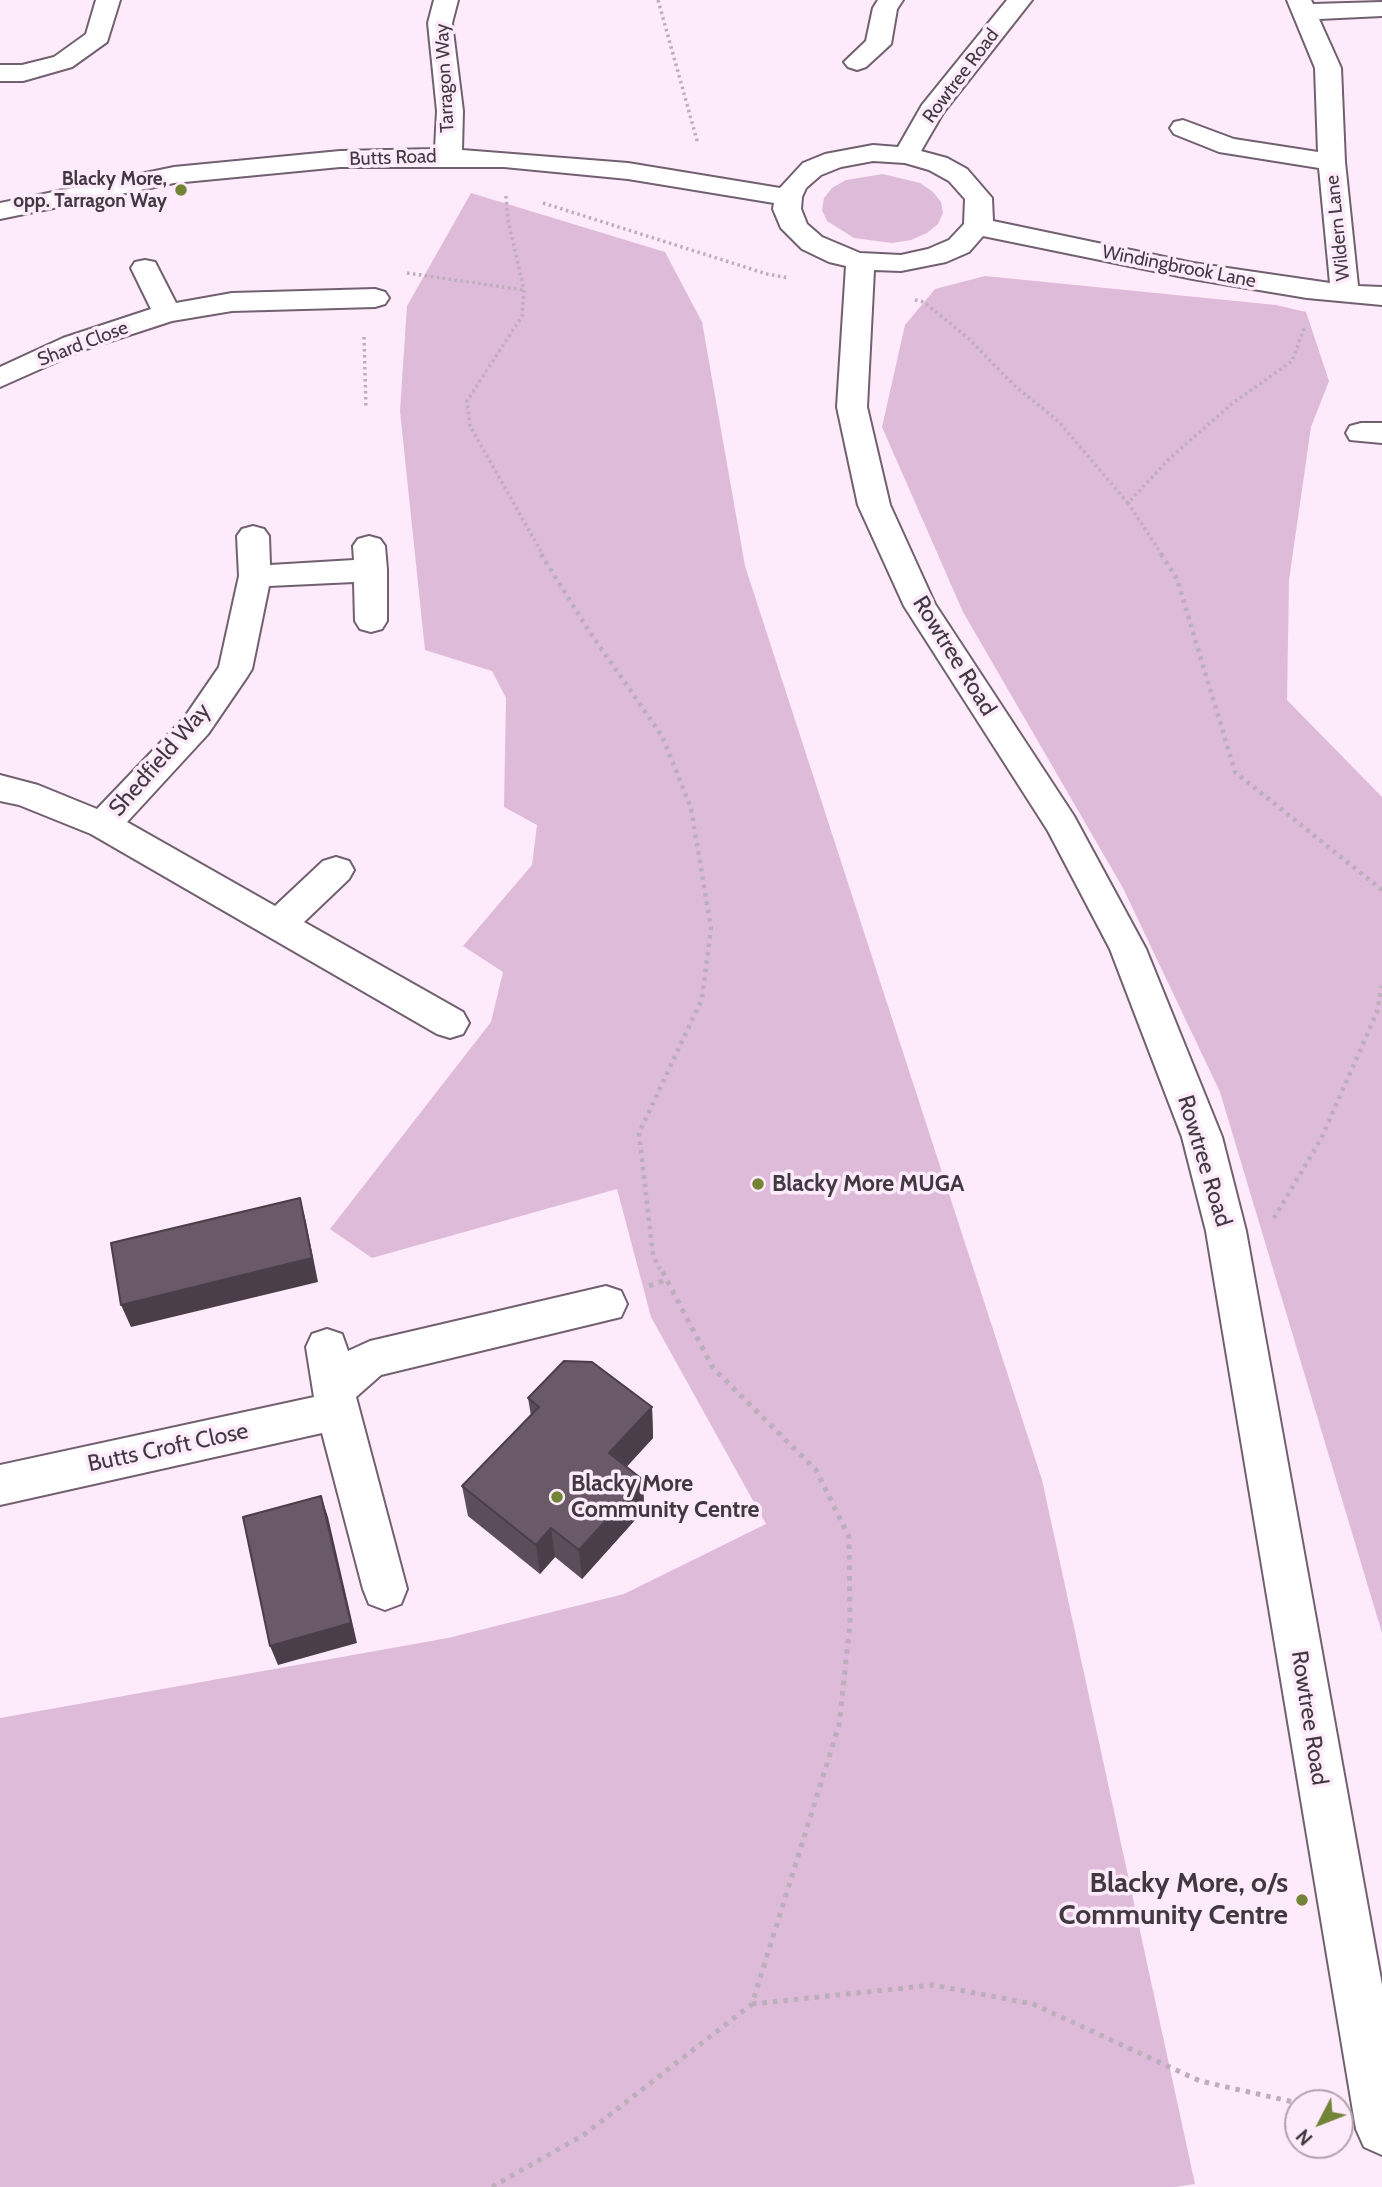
<!DOCTYPE html>
<style>
body{margin:0}
#map{position:relative;width:1382px;height:2187px;overflow:hidden;background:#fdeafa;font-family:Cabin,sans-serif}
canvas{display:block}
.north{position:absolute;left:1284px;top:2089px;width:70px;height:70px;box-sizing:border-box;background:#fdeafa;border:2px solid #b2a3b0;border-radius:50%;rotate:228deg;font-size:19px;font-weight:700;line-height:28px;text-align:center;color:#413940}
.north::after{content:'';display:block;margin:auto;width:24px;height:32px;background:#728435;clip-path:polygon(50% 0,100% 100%,50% 72%,0 100%)}
</style>
<div id="map">
<canvas width="1382" height="2187"></canvas>
<div class="north">N</div>
</div>
<script>
const context = document.querySelector('canvas').getContext('2d');
context.lineJoin = 'round';
function fillPath(path, color) { context.fillStyle = color; context.fill(path, 'evenodd'); }
const shape = rows => new Path2D(rows.map(r => 'M' + r).join(''));
function trace(path, color, width, dash) { context.strokeStyle = color; context.lineWidth = width; context.lineCap = dash ? 'butt' : 'round'; context.setLineDash(dash || []); context.stroke(path); }
function drawText(font, color, halo, rows, align = 'center') {
  context.font = font + ' Cabin,sans-serif'; context.lineWidth = 7; context.setLineDash([]); context.textBaseline = 'middle'; context.strokeStyle = halo; context.fillStyle = color; for (const [text, x, y, turn = 0] of rows) {
    context.save(); context.translate(x, y); context.rotate((+turn || 0) * Math.PI / 180); context.textAlign = isNaN(turn) ? turn : align; if (halo) context.strokeText(text, 0, 0); context.fillText(text, 0, 0); context.restore();
  }
}
fillPath(shape([
 [883,174,920,183,933,192,941,202,943,213,938,224,927,233,911,240,892,243,854,238,827,221,822,210,824,198,832,188,846,180],
 [471,193,665,252,702,322,745,566,1042,1480,1195,2184,1175,2187,0,2187,0,1718,448,1638,624,1594,766,1524,651,1317,617,1189,372,1258,330,1229,491,1022,503,972,463,946,532,865,537,825,504,807,506,698,492,671,425,650,400,411,407,306],
 [985,276,1276,305,1306,312,1329,381,1311,427,1289,580,1287,700,1382,797,1382,1633,1220,1092,1123,888,963,612,882,427,905,325,935,289]
]), '#dfbbda');
const minor = shape([
 [96,0,120,0,107,42,72,67,23,81,0,81,0,65,22,65,54,57,86,34,96,0],
 [434,0,458,0,452,23,463,111,462,150,628,163,780,188,803,163,825,154,873,145,898,147,922,105,1007,0,1032,0,943,113,921,151,947,158,967,169,992,198,993,221,1193,263,1330,283,1319,168,1219,152,1174,134,1170,128,1174,122,1183,120,1234,139,1318,152,1315,68,1287,0,1311,0,1313,4,1382,2,1382,16,1319,19,1341,68,1345,162,1358,286,1382,287,1382,305,1307,298,1193,279,983,236,969,252,946,262,901,271,874,270,867,407,890,505,935,604,1074,816,1146,949,1222,1137,1246,1231,1382,1985,1382,2155,1364,2147,1356,2129,1206,1231,1182,1137,1110,949,1048,831,904,606,858,505,837,407,846,266,829,262,802,249,781,228,773,209,774,203,628,179,504,167,340,167,174,183,0,219,0,203,174,167,340,151,435,149,437,111,428,23,434,0],
 [873,161,905,163,929,170,949,181,965,199,964,224,949,240,928,249,901,255,860,253,822,237,807,224,801,209,802,197,806,188,821,175,841,167,873,161],
 [878,0,903,0,897,9,891,44,866,67,857,70,848,67,844,62,866,41,873,8,878,0],
 [145,260,155,262,176,303,232,293,375,289,385,292,389,298,385,304,375,307,232,311,172,321,83,350,0,387,0,367,63,338,151,309,131,268,135,262,145,260],
 [1361,423,1382,423,1382,443,1350,440,1346,433,1350,426,1361,423],
 [253,526,264,529,269,536,270,565,354,560,353,546,358,539,369,536,380,539,385,546,387,570,387,621,382,629,371,632,360,629,355,621,354,582,269,586,252,669,247,677,208,734,127,822,275,906,323,861,336,857,349,861,354,870,349,879,304,922,463,1012,469,1023,463,1034,450,1038,437,1034,91,834,19,805,0,801,0,775,38,785,97,809,184,718,219,667,239,576,237,536,242,529,253,526],
 [606,1286,621,1291,627,1304,621,1317,381,1375,356,1397,407,1589,401,1604,385,1610,369,1604,363,1589,322,1433,0,1505,0,1465,314,1397,306,1347,312,1334,327,1329,342,1334,348,1351,370,1341,606,1286]
]);
trace(minor, '#71606f', 4);
trace(shape([
 [658,0,698,144],
 [506,196,508,220,524,290,522,316,467,401,470,426,543,555],
 [543,203,767,274,789,278],
 [407,273,524,290],
 [915,300,924,302,969,339,1015,386,1059,422,1128,503],
 [364,337,366,409],
 [1162,555,1128,503,1170,458,1233,403,1292,361,1305,326]
]), '#bdaebb', 3.5, [2.5, 3.5]);
trace(shape([
 [541,554,589,631,662,736,691,808,711,928,702,999,639,1133,653,1255,660,1269],
 [1161,554,1177,579,1235,772,1382,890],
 [1274,1218,1321,1139,1377,1012,1382,986]
]), '#bdaebb', 4.5, [3.5, 5]);
trace(shape([
 [649,1286,665,1280],
 [752,2004,933,1985,1033,2004,1200,2081,1298,2103],
 [1310,2103,1323,2102],
 [492,2187,585,2134,752,2004,839,1725,850,1624,849,1537,816,1470,713,1368,660,1267]
]), '#bdaebb', 5, [4.5, 6]);
fillPath(minor, '#fff');
fillPath(shape([
 [528,1398,652,1407,653,1438,626,1467,643,1480,644,1510,582,1579,555,1557,540,1574,468,1516,462,1486,531,1416]
]), '#5b4d59');
fillPath(shape([
 [300,1198,306,1222,318,1282,131,1327,121,1305],
 [652,1407,653,1438,611,1484,609,1453],
 [643,1480,644,1510,582,1579,579,1550],
 [321,1496,328,1517,357,1643,278,1665,270,1646],
 [551,1528,555,1557,540,1574,536,1545]
]), '#4a3e48');
const building = shape([
 [300,1198,312,1258,121,1305,111,1243,300,1198],
 [564,1361,592,1362,652,1407,609,1453,643,1480,579,1550,551,1528,536,1545,462,1486,539,1407,528,1398,564,1361],
 [321,1496,351,1623,270,1646,243,1517,321,1496]
]);
fillPath(building, '#6a5967');
trace(building, '#4a3e48', 2);
for (const [x, y, r, color] of [
 [181,190,7,"#728435"],
 [758,1184,7,"#728435"],
 [557,1497,7,"#728435"],
 [1302,1900,7,"#728435"]
]) { const dot = new Path2D(); dot.arc(x, y, r, 0, 2 * Math.PI); context.fillStyle = color; context.fill(dot); trace(dot, '#fdeafa', 2.5); }
drawText('19px', '#413940', '#fdeafa', [
 ["Rowtree Road",961,76,-53],
 ["Tarragon Way",445,78,-93],
 ["Butts Road",393,158,-2],
 ["Wildern Lane",1338,228,-96],
 ["Windingbrook Lane",1179,267,11],
 ["Shard Close",83,344,-21]
]);
drawText('bold 19px', '#413940', '#fdeafa', [
 ["Blacky More,",167,179],
 ["opp. Tarragon Way",167,201]
], 'right');
drawText('23px', '#413940', '#fdeafa', [
 ["Rowtree Road",954,656,58],
 ["Shedfield Way",160,760,-49],
 ["Rowtree Road",1204,1161,73],
 ["Butts Croft Close",168,1448,-12],
 ["Rowtree Road",1309,1718,81]
]);
drawText('bold 23px', '#413940', '#fdeafa', [
 ["Blacky More MUGA",772,1184],
 ["Blacky More",571,1484],
 ["Community Centre",571,1510]
], 'left');
drawText('bold 28px', '#413940', '#fdeafa', [
 ["Blacky More, o/s",1288,1884],
 ["Community Centre",1288,1916]
], 'right');
</script>
